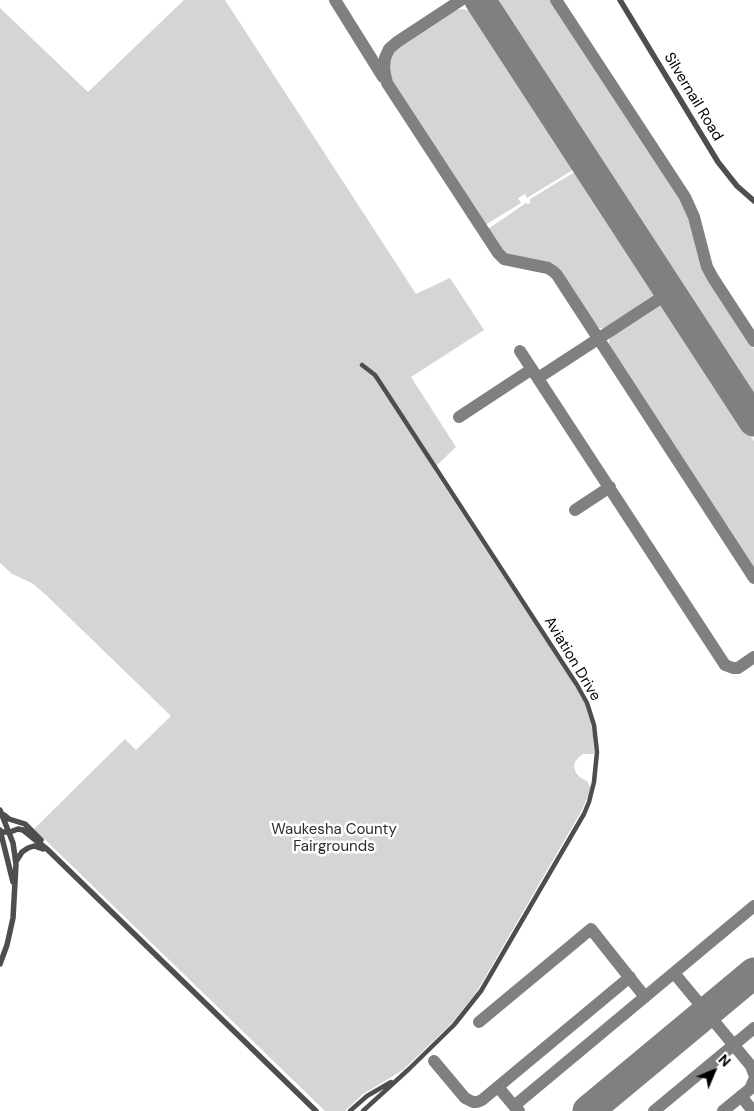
<!DOCTYPE html>
<style>
body{margin:0}
#map{position:relative;width:754px;height:1111px;overflow:hidden;background:#fff;font-family:"DM Sans",sans-serif}
canvas{display:block}
.north{position:absolute;left:689px;top:1046px;width:50px;height:50px;-webkit-text-stroke:4px #fff;paint-order:stroke;rotate:45deg;font-size:14px;font-weight:700;line-height:20px;text-align:center;color:#000}
.north::after{content:'';display:block;margin:auto;width:18px;height:22px;background:#000;clip-path:polygon(50% 0,100% 100%,50% 72%,0 100%)}
</style>
<div id="map">
<canvas width="754" height="1111"></canvas>
<div class="north">N</div>
</div>
<script>
const context = document.querySelector('canvas').getContext('2d');
context.lineJoin = 'round';
function fillPath(path, color) { context.fillStyle = color; context.fill(path, 'evenodd'); }
const shape = rows => new Path2D(rows.map(r => 'M' + r).join(''));
function trace(path, color, width, dash) { context.strokeStyle = color; context.lineWidth = width; context.lineCap = dash ? 'butt' : 'round'; context.setLineDash(dash || []); context.stroke(path); }
function drawText(font, color, halo, rows, align = 'center') {
  context.font = font + ' "DM Sans",sans-serif'; context.lineWidth = 5; context.setLineDash([]); context.textBaseline = 'middle'; context.strokeStyle = halo; context.fillStyle = color; for (const [text, x, y, turn = 0] of rows) {
    context.save(); context.translate(x, y); context.rotate((+turn || 0) * Math.PI / 180); context.textAlign = isNaN(turn) ? turn : align; if (halo) context.strokeText(text, 0, 0); context.fillText(text, 0, 0); context.restore();
  }
}
fillPath(shape([
 [184,0,225,0,416,294,450,278,484,330,411,377,456,447,433,469,570,678,584,702,591,722,593,735,594,754,583,754,579,757,575,762,574,767,576,773,581,778,587,781,590,787,590,791,582,810,476,993,450,1025,403,1070,363,1094,345,1111,325,1111,34,829,125,739,136,750,171,716,46,595,32,583,12,574,0,563,0,8,88,92],
 [493,0,551,0,678,195,690,220,699,256,704,271,754,349,754,402],
 [463,9,472,12,479,17,576,168,527,198,525,194,518,198,521,203,485,225,394,85,391,80,389,72,388,65,391,56,399,46,450,12,455,10],
 [578,170,653,286,654,289,654,296,650,300,604,328,599,328,594,324,558,269,550,264,504,254,488,229,526,203,528,204,530,203,530,199],
 [661,305,669,310,754,441,754,570,609,346,609,340,613,334,654,307]
]), '#d5d5d5');
trace(shape([
 [335,0,383,77],
 [461,0,397,42,389,49,385,58,384,67,385,74,387,83,498,253,504,259,548,268,554,272,557,275,754,578],
 [556,0,685,197,694,217,707,267,713,278,754,341],
 [520,351,725,665,733,668,738,668,754,657],
 [538,378,670,292],
 [459,417,532,369],
 [575,510,610,487],
 [674,973,751,1066,754,1074],
 [479,1022,591,929,645,997],
 [434,1061,465,1098,473,1102,477,1102,482,1100,630,977],
 [498,1087,514,1106],
 [741,1096,753,1111],
 [519,1111,514,1106,754,906],
 [654,1111,754,1028],
 [723,1111,750,1089,754,1080]
]), '#808080', 12);
trace(shape([
 [480,0,754,421],
 [588,1111,754,973]
]), '#808080', 31);
trace(shape([
 [362,365,375,375,379,381,577,685,587,703,594,725,597,752,594,782,589,802,584,814,481,991,454,1025,409,1069,363,1111],
 [350,1111,367,1096,391,1082]
]), '#4e4e4e', 4.5);
trace(shape([
 [620,0,718,162,737,186,754,201],
 [0,810,13,843,16,864,13,918,7,945,0,964],
 [4,815,9,819,25,824,41,840],
 [0,830,13,882],
 [1,832,10,832,18,829,23,830,48,850,316,1111],
 [17,860,22,852,28,848,34,846,43,849]
]), '#4e4e4e', 5.5);
drawText('15px', '#000', '#fff', [
 ["Silvernail Road",693,97,59],
 ["Aviation Drive",572,659,59]
]);
drawText('15px', '#2c2c2c', '#fff', [
 ["Waukesha County",334,830],
 ["Fairgrounds",334,847]
]);
</script>
